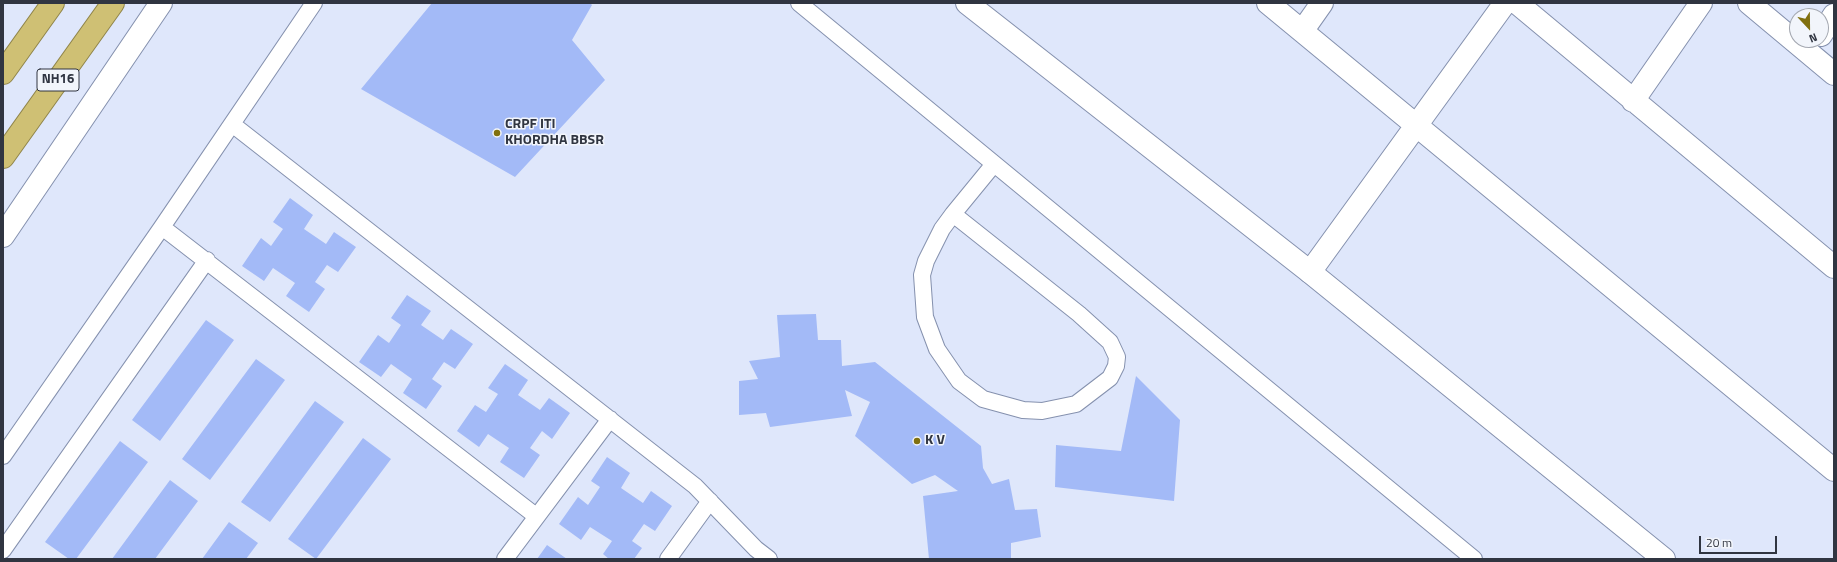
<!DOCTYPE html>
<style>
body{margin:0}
#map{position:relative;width:1837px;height:562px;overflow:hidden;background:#dfe7fb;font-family:"Titillium Web",sans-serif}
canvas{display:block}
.frame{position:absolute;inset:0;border:4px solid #303541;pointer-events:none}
.north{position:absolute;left:1789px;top:8px;width:40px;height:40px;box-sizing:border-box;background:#f2f5fb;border:1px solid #a4a8b1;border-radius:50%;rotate:158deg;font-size:11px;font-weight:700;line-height:16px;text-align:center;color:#303541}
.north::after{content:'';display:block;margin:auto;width:14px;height:18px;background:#81700f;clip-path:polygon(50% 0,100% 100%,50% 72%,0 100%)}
.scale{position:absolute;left:1699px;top:536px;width:78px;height:18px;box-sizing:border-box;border:2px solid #303541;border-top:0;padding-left:5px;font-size:12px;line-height:14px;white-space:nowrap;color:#303541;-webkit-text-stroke:3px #f2f5fb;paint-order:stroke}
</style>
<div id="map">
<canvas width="1837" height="562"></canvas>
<div class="frame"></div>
<div class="north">N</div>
<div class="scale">20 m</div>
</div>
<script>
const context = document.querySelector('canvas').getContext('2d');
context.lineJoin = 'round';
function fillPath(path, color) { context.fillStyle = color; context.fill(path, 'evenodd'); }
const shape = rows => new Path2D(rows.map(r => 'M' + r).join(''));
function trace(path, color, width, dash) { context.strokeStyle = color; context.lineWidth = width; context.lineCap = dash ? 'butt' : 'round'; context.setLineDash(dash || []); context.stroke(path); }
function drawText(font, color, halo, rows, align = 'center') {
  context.font = font + ' "Titillium Web",sans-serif'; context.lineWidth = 3; context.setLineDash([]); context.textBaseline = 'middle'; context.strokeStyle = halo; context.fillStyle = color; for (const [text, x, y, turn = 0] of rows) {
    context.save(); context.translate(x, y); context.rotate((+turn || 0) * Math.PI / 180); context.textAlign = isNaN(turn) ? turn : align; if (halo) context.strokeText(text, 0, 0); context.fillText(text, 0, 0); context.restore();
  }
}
fillPath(shape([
 [432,3,590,3,592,5,572,40,605,80,515,177,361,89],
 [290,198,313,215,304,229,326,244,334,232,356,247,338,272,327,265,315,282,325,289,309,312,286,296,295,283,273,268,264,281,242,266,261,238,271,246,283,229,273,222],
 [407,295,431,311,421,325,443,340,451,329,473,344,455,369,444,362,432,379,442,386,426,409,403,393,412,379,391,364,381,377,359,362,378,335,389,343,401,325,391,318],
 [816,314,818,340,841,340,842,366,875,362,981,446,983,468,992,484,1009,479,1015,510,1037,509,1041,537,1011,543,1011,559,929,559,923,496,958,491,935,475,912,484,855,436,870,402,845,390,852,416,770,427,766,413,739,415,739,381,758,379,749,361,780,357,777,315],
 [206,320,234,340,160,441,132,420],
 [256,359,285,380,210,480,182,459],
 [505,364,528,380,518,395,540,410,549,398,570,413,552,439,542,431,530,448,540,455,524,478,500,462,509,448,488,434,479,447,457,431,475,405,486,412,498,394,488,388],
 [1136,376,1180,420,1174,501,1055,487,1056,445,1121,451],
 [315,401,344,422,270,522,241,502],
 [363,438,391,459,316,559,288,539],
 [120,441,148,462,76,559,69,559,45,542],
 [607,457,630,473,621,488,643,503,651,491,672,506,655,531,644,524,632,541,642,548,634,559,609,559,603,554,612,541,590,527,581,540,559,524,578,497,588,505,600,487,591,481],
 [170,480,198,501,155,559,112,559],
 [229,522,258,543,246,559,202,559],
 [547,545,567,559,537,559]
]), '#a3baf7');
const service = shape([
 [799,3,1474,559],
 [232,124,695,486,756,549,769,559],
 [953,214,1079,314,1110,342,1117,357,1116,366,1110,378,1076,404,1042,411,1023,410,983,399,959,381,937,349,925,317,922,275,926,261,942,229,953,214,994,164],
 [162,227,536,516],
 [3,456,162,227,314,3],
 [3,550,207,260],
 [505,559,610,419],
 [668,559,710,501]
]);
const minor = shape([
 [1268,3,1834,470],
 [1517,3,1834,267],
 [1749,3,1834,74],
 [1303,30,1322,3],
 [1821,35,1834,15],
 [1633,101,1701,3],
 [1310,272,1505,3]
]);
const tertiary = shape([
 [967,3,1310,272,1664,559],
 [3,236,161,3]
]);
const trunk = shape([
 [3,73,53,3],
 [3,157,113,3]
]);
trace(service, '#8591ae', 18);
trace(minor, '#8591ae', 24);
trace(tertiary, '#8591ae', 24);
trace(trunk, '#90854b', 24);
trace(service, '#fff', 16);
trace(minor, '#fff', 22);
trace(tertiary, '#fff', 22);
trace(trunk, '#cfc074', 22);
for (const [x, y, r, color] of [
 [497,133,4,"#81700f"],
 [917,441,4,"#81700f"]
]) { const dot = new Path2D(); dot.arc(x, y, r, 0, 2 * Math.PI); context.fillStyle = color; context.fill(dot); trace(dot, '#f2f5fb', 1.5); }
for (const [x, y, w] of [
 [58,80,42]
]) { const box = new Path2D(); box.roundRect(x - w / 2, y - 11, w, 22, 3); context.fillStyle = '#f2f5fb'; context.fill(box); trace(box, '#303541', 1); }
drawText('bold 13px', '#303541', null, [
 ["NH16",58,80]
]);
drawText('bold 14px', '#303541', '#f2f5fb', [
 ["CRPF ITI",505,125],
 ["KHORDHA BBSR",505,141],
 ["K V",925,441]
], 'left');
</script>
